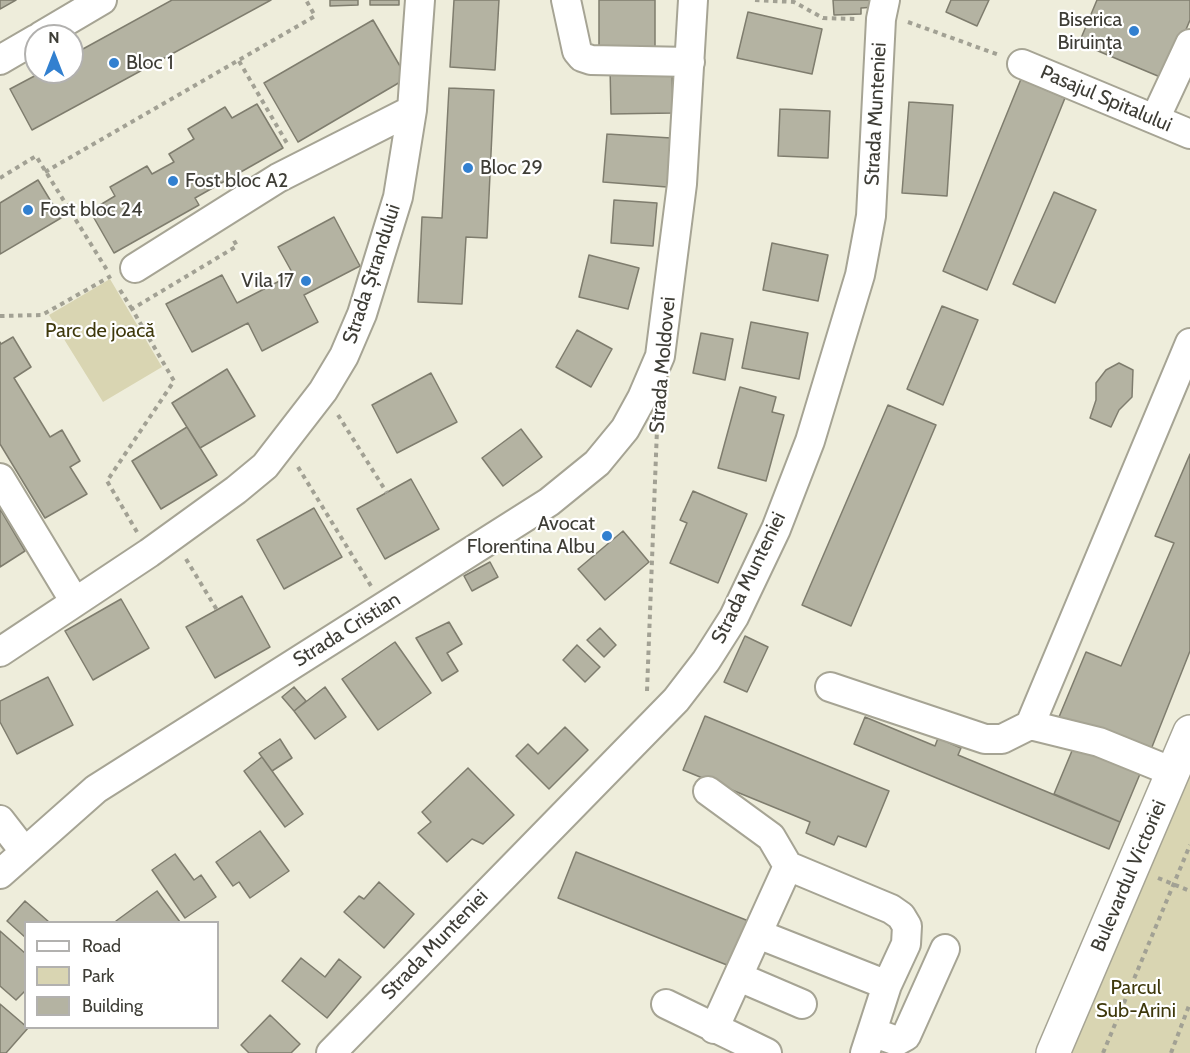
<!DOCTYPE html>
<meta charset="utf-8">
<style>
body{margin:0}
#map{position:relative;width:1190px;height:1053px;overflow:hidden;background:#eeeddb;font-family:Cabin,sans-serif}
canvas{display:block}
.legend{position:absolute;left:24px;top:921px;width:195px;height:108px;box-sizing:border-box;background:#fff;border:2px solid #b2b1af;margin:0;padding:8px 10px;list-style:none;font-size:18px;color:#3e3d36}
.legend li{display:flex;align-items:center;gap:12px;height:30px}
.legend b{width:30px;border:2px solid #b2b1af}
.north{position:absolute;left:24px;top:24px;width:60px;height:60px;box-sizing:border-box;background:#fff;border:2px solid #b2b1af;border-radius:50%;rotate:0deg;font-size:16px;font-weight:700;line-height:24px;text-align:center;color:#3e3d36}
.north::after{content:'';display:block;margin:auto;width:21px;height:27px;background:#3280d0;clip-path:polygon(50% 0,100% 100%,50% 72%,0 100%)}
</style>
<div id="map">
<canvas width="1190" height="1053"></canvas>
<ul class="legend">
<li><b style="height:8px;background:#fff"></b>Road</li>
<li><b style="height:16px;background:#d9d5b2"></b>Park</li>
<li><b style="height:16px;background:#b4b3a2"></b>Building</li>
</ul>
<div class="north">N</div>
</div>
<script>
const context = document.querySelector('canvas').getContext('2d');
context.lineJoin = 'round';
function fillPath(path, color) { context.fillStyle = color; context.fill(path, 'evenodd'); }
const shape = rows => new Path2D(rows.map(r => 'M' + r).join(''));
function trace(path, color, width, dash) { context.strokeStyle = color; context.lineWidth = width; context.lineCap = dash ? 'butt' : 'round'; context.setLineDash(dash || []); context.stroke(path); }
function drawText(font, color, halo, rows, align = 'center') {
  context.font = font + ' Cabin,sans-serif'; context.lineWidth = 4.5; context.setLineDash([]); context.textBaseline = 'middle'; context.strokeStyle = halo; context.fillStyle = color; for (const [text, x, y, turn = 0] of rows) {
    context.save(); context.translate(x, y); context.rotate((+turn || 0) * Math.PI / 180); context.textAlign = isNaN(turn) ? turn : align; if (halo) context.strokeText(text, 0, 0); context.fillText(text, 0, 0); context.restore();
  }
}
fillPath(shape([
 [110,279,162,367,103,402,49,315],
 [1190,732,1190,1053,1054,1053]
]), '#d9d5b2');
const building = shape([
 [0,0,16,0,0,9,0,0],
 [172,0,271,0,32,130,10,89,42,72,72,72,72,55,172,0],
 [330,0,358,0,358,5,330,6,330,0],
 [370,0,399,0,399,5,370,5,370,0],
 [454,0,499,0,495,70,450,67,454,0],
 [599,0,655,0,655,47,599,47,599,0],
 [833,0,875,0,875,7,861,8,861,14,834,15,833,0],
 [951,0,989,0,977,26,946,12,951,0],
 [1097,0,1190,0,1190,20,1165,79,1079,43,1097,0],
 [748,12,822,29,812,74,737,58,748,12],
 [373,20,407,78,298,142,264,83,373,20],
 [672,66,673,113,611,114,610,67,672,66],
 [1021,79,1065,98,987,290,943,271,1021,79],
 [449,88,494,90,487,238,466,237,462,304,418,302,422,217,442,218,449,88],
 [909,102,953,105,947,196,902,193,909,102],
 [257,104,283,148,195,198,199,205,114,253,90,211,115,196,110,187,147,166,152,174,174,162,169,154,194,139,188,129,225,107,232,118,257,104],
 [780,109,830,111,828,158,778,156,780,109],
 [607,134,671,138,667,187,603,182,607,134],
 [38,180,61,218,0,254,0,203,38,180],
 [1054,192,1096,210,1055,303,1013,284,1054,192],
 [614,200,657,203,653,246,611,243,614,200],
 [334,217,360,266,304,295,318,322,262,351,248,323,192,352,166,304,222,275,237,303,293,274,278,247,334,217],
 [772,243,828,255,818,301,763,290,772,243],
 [589,255,639,268,628,309,579,297,589,255],
 [942,306,978,320,943,405,907,389,942,306],
 [751,322,808,333,799,379,742,368,751,322],
 [577,330,612,349,591,387,556,367,577,330],
 [701,333,733,339,725,380,693,373,701,333],
 [13,337,31,367,14,378,50,437,62,430,80,461,70,467,87,494,45,518,0,444,0,342,1,344,13,337],
 [1119,363,1133,370,1132,397,1119,410,1111,427,1090,418,1096,400,1096,383,1106,370,1119,363],
 [227,369,255,416,200,448,172,403,227,369],
 [431,373,457,422,397,453,372,405,431,373],
 [740,387,776,397,772,412,784,415,766,481,718,468,740,387],
 [888,405,936,425,851,626,802,605,888,405],
 [187,427,217,475,161,509,132,461,187,427],
 [521,429,542,457,503,486,482,458,521,429],
 [1190,454,1190,651,1150,752,1059,717,1086,652,1121,666,1174,543,1155,536,1190,454],
 [411,479,439,529,385,559,357,509,411,479],
 [693,491,747,514,718,583,670,563,687,523,680,520,693,491],
 [314,508,342,557,284,589,257,540,314,508],
 [0,509,25,551,0,567,0,509],
 [623,531,649,562,605,600,578,569,623,531],
 [490,562,498,577,472,591,464,576,490,562],
 [242,596,270,647,215,678,186,627,242,596],
 [121,599,149,648,93,680,65,631,121,599],
 [449,622,462,644,447,653,458,671,442,681,416,638,449,622],
 [600,628,616,645,604,657,587,640,600,628],
 [745,636,768,647,747,692,724,682,745,636],
 [395,642,431,693,378,730,342,679,395,642],
 [577,645,600,667,585,682,563,660,577,645],
 [48,677,73,725,17,754,0,722,0,701,48,677],
 [294,687,306,701,294,711,282,697,294,687],
 [325,687,346,717,315,739,294,711,325,687],
 [705,716,889,791,866,847,838,836,834,845,806,833,810,822,683,770,705,716],
 [865,717,935,746,938,738,961,748,958,755,1120,822,1109,849,854,744,865,717],
 [565,727,588,750,549,789,516,756,528,744,538,754,565,727],
 [280,739,292,758,272,771,259,753,280,739],
 [1074,746,1140,774,1120,822,1054,794,1074,746],
 [262,757,303,814,285,827,244,771,262,757],
 [468,768,514,815,483,844,472,839,447,862,418,833,431,822,422,812,468,768],
 [260,831,289,871,250,898,239,882,233,886,216,862,260,831],
 [576,852,751,922,732,967,558,898,576,852],
 [175,854,194,880,201,875,216,897,185,918,152,870,175,854],
 [379,882,414,914,384,948,344,912,359,896,364,899,379,882],
 [157,891,180,922,117,922,116,921,157,891],
 [25,901,49,922,26,922,26,938,7,921,25,901],
 [0,931,26,954,26,990,16,1000,0,986,0,931],
 [301,958,325,977,339,959,361,977,327,1018,282,981,301,958],
 [0,1004,28,1028,6,1053,0,1053,0,1004],
 [270,1015,300,1044,291,1053,249,1053,241,1045,270,1015]
]);
fillPath(building, '#b4b3a2');
trace(building, '#7f7d6e', 1.5);
const minor = shape([
 [566,0,577,51,582,57,591,60,690,62],
 [41,36,102,0],
 [0,60,36,39],
 [1022,64,1190,134],
 [1155,119,1190,44],
 [135,268,278,178,412,110],
 [0,478,75,602],
 [0,652,149,553,236,490,265,466,323,391,344,356,362,314,398,197,412,110,420,0],
 [830,687,985,739,1002,739,1030,725],
 [1173,772,1099,742,1030,725,1190,343],
 [708,791,771,837,788,866],
 [0,820,24,851],
 [0,874,96,789,549,502,597,463,625,429,642,398,660,356,682,184,693,0],
 [739,977,802,1004],
 [666,1004,767,1053],
 [714,1029,788,866,891,909,901,916,907,926,906,944,887,985,758,934],
 [872,1032,897,1041,906,1036,945,949],
 [331,1053,676,700,706,661,734,617,776,529,810,441,860,275,871,216,881,19,885,0],
 [865,1053,887,985]
]);
const major = shape([
 [1053,1053,1190,732]
]);
trace(minor, '#a6a494', 32);
trace(major, '#a6a494', 36);
trace(shape([
 [755,0,794,2,823,18,855,19],
 [908,22,999,55],
 [239,61,288,145],
 [45,172,315,16,306,0],
 [0,178,36,156,107,270],
 [120,290,132,309],
 [0,316,42,315,111,276],
 [338,415,387,493],
 [298,467,371,586],
 [137,532,107,481,174,381,132,309,237,246,232,237],
 [186,559,217,610],
 [647,691,657,429],
 [1158,878,1190,891],
 [1103,1053,1190,845],
 [1171,1053,1190,1003]
]), '#a2a194', 4, [4.5, 4.5]);
trace(minor, '#fff', 28);
trace(major, '#fff', 33);
for (const [x, y, r, color] of [
 [1134,31,6,"#3280d0"],
 [114,63,6,"#3280d0"],
 [468,168,6,"#3280d0"],
 [173,181,6,"#3280d0"],
 [28,210,6,"#3280d0"],
 [306,281,6,"#3280d0"],
 [607,536,6,"#3280d0"]
]) { const dot = new Path2D(); dot.arc(x, y, r, 0, 2 * Math.PI); context.fillStyle = color; context.fill(dot); trace(dot, '#fff', 2); }
drawText('20px', '#3e3d36', '#fff', [
 ["Biserica",1122,20,"right"],
 ["Biruința",1122,43,"right"],
 ["Bloc 1",126,63],
 ["Bloc 29",480,168],
 ["Fost bloc A2",185,181],
 ["Fost bloc 24",40,210],
 ["Vila 17",294,281,"right"],
 ["Avocat",595,524,"right"],
 ["Florentina Albu",595,547,"right"]
], 'left');
drawText('20px', '#3e3d36', '#fff', [
 ["Pasajul Spitalului",1106,99,23],
 ["Strada Munteniei",876,114,-87],
 ["Strada Ștrandului",372,274,-72],
 ["Strada Moldovei",663,365,-85],
 ["Strada Munteniei",749,578,-64],
 ["Strada Cristian",347,630,-32],
 ["Bulevardul Victoriei",1129,876,-67],
 ["Strada Munteniei",435,945,-46]
]);
drawText('20px', '#3e380b', '#fff', [
 ["Parc de joacă",100,331],
 ["Parcul",1136,988],
 ["Sub-Arini",1136,1011]
]);
</script>
